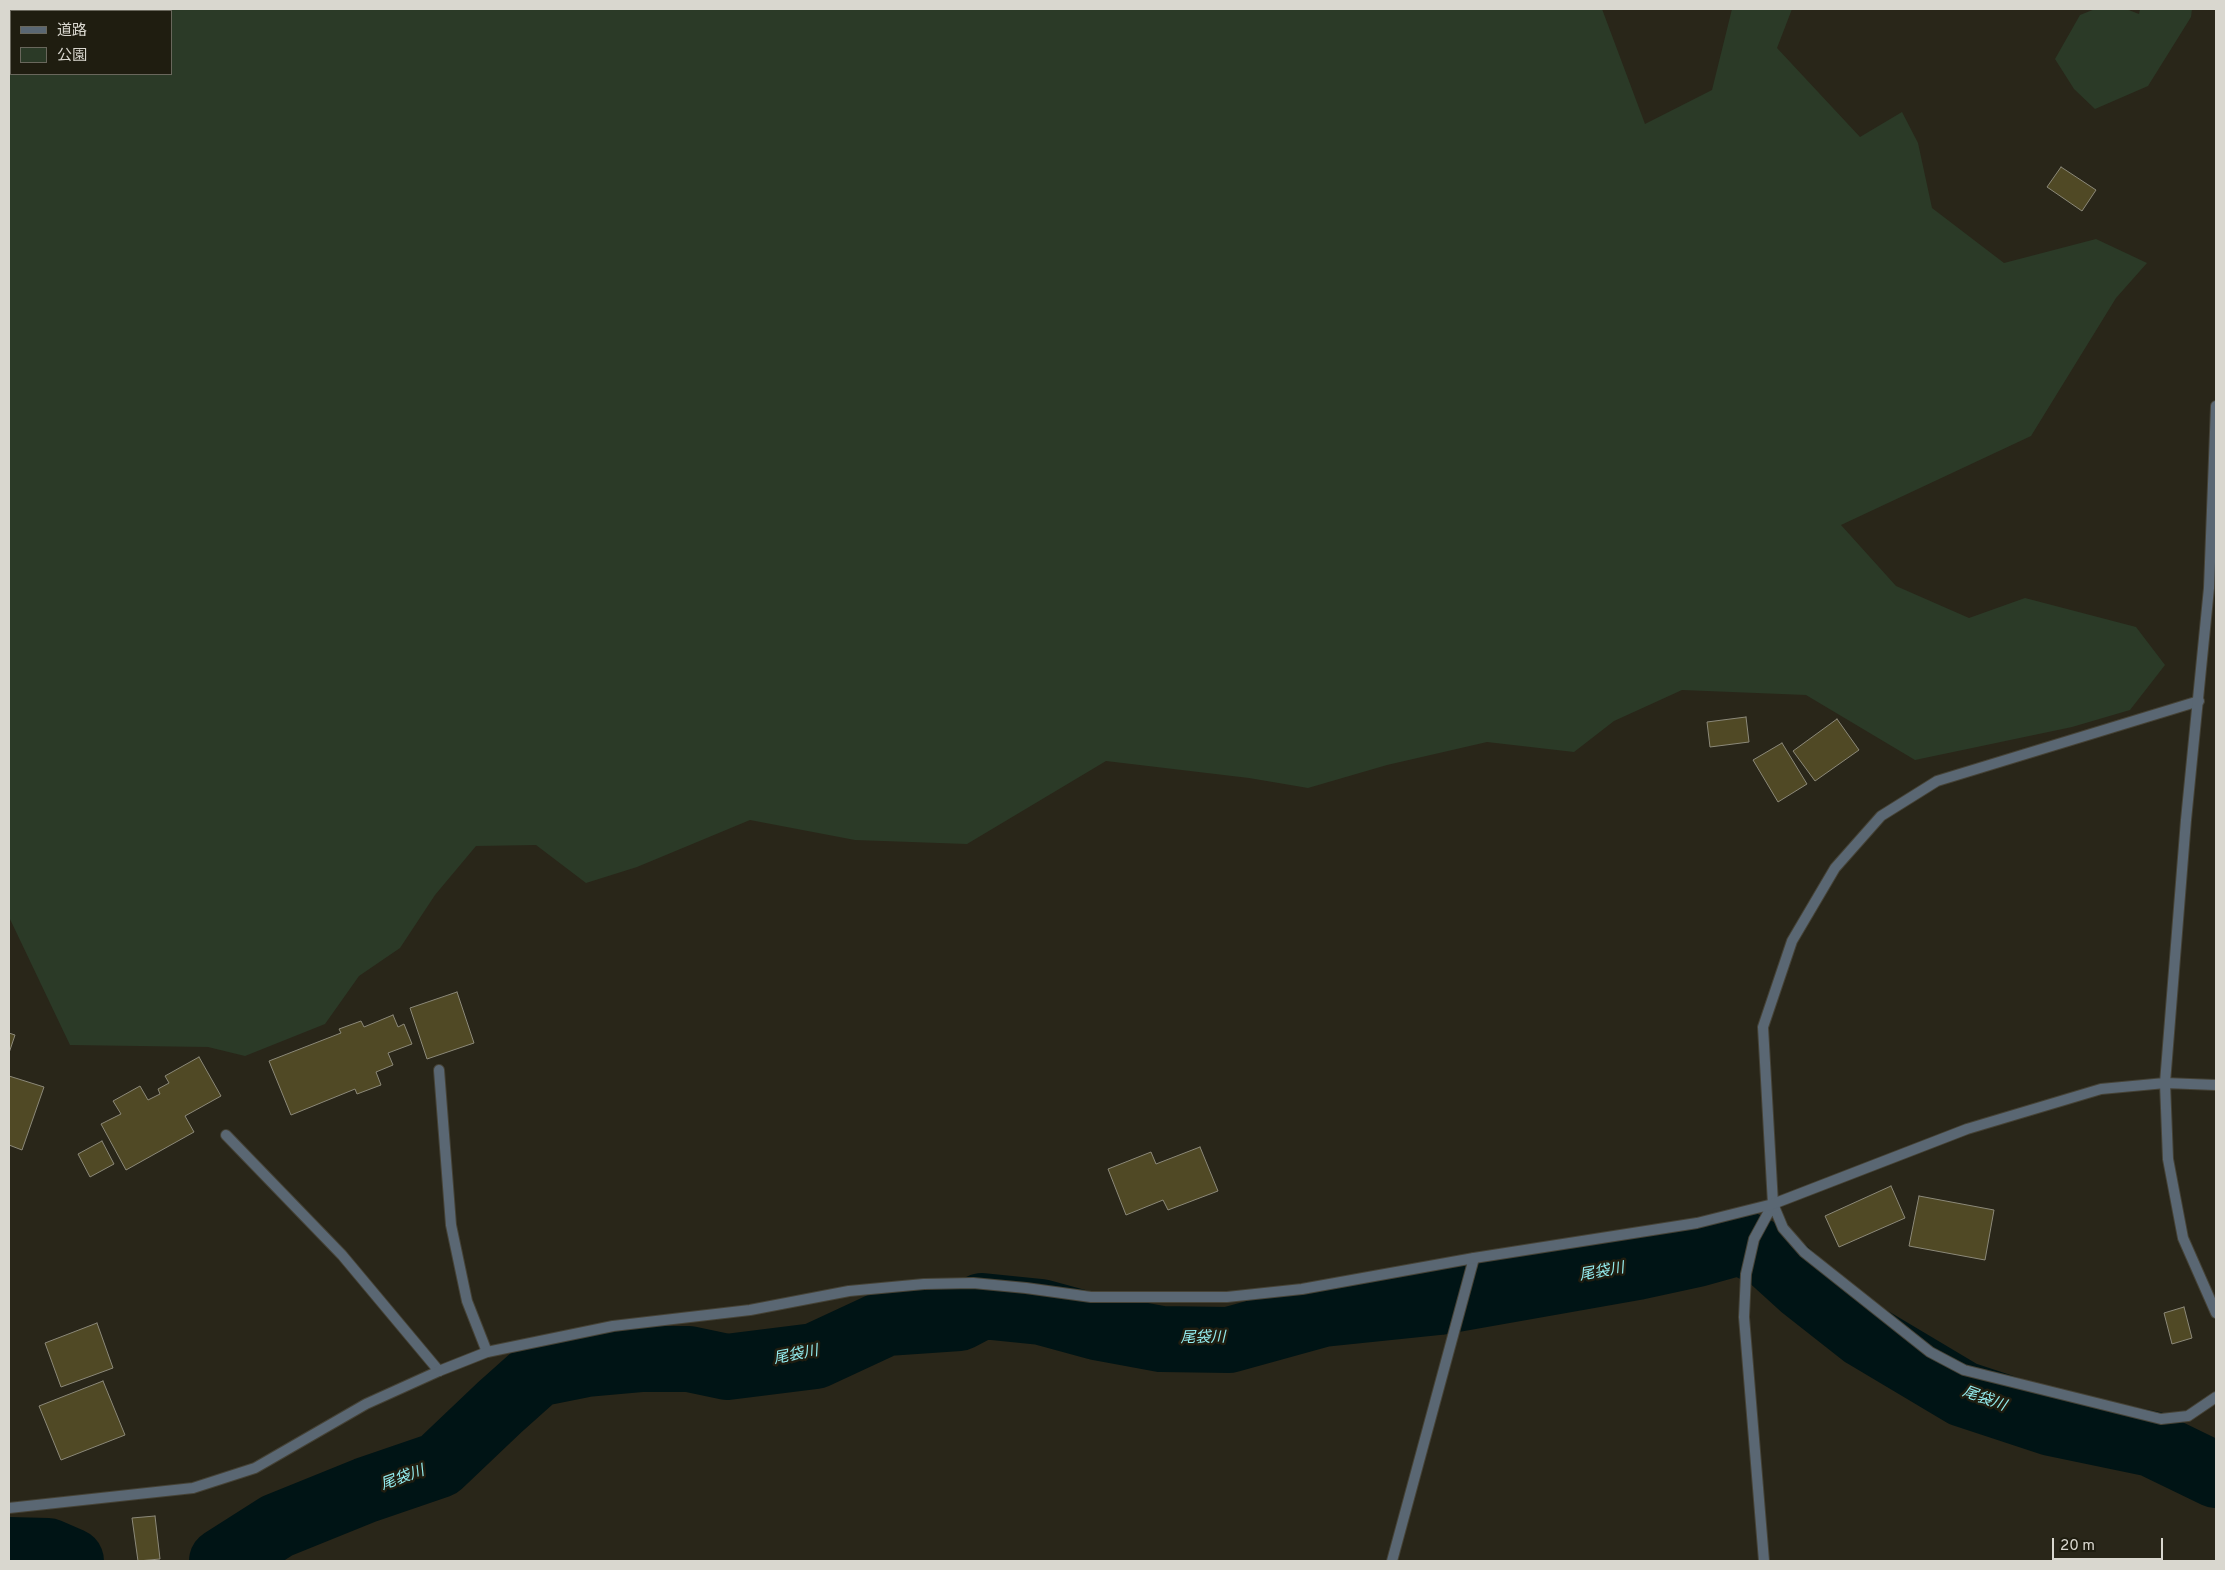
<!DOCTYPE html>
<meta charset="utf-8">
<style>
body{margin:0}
#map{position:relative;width:2225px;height:1570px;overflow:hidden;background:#292619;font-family:Overpass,"Noto Sans JP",sans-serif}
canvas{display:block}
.frame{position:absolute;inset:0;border:10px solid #d9d7cf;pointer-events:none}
.legend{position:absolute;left:10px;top:10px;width:162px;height:65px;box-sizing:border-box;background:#1f1d10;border:1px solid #69675c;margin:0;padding:6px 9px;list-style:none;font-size:15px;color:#d9d7cf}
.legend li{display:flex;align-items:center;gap:10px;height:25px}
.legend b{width:25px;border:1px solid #69675c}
.scale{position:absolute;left:2052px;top:1538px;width:111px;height:22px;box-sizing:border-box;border:2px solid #d9d7cf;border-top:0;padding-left:6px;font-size:15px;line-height:18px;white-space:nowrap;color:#d9d7cf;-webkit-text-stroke:4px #1f1d10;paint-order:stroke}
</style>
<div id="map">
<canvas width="2225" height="1570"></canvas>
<div class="frame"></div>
<ul class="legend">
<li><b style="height:6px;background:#5a6773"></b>道路</li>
<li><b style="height:14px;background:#2b3a27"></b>公園</li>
</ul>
<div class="scale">20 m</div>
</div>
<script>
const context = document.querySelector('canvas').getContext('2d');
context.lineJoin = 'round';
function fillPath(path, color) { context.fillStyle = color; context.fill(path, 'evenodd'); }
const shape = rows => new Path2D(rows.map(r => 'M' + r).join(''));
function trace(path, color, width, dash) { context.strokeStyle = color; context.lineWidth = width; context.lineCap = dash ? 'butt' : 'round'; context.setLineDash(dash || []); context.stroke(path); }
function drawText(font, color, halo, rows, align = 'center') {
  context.font = font + ' Overpass,"Noto Sans JP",sans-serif'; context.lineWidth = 5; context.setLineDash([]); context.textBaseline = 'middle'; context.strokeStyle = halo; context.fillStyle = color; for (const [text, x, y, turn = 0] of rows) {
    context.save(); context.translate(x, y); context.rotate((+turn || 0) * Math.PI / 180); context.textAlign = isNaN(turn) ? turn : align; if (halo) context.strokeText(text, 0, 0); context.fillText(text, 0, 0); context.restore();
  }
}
fillPath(shape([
 [9,9,1602,9,1645,124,1712,90,1732,9,1792,9,1777,48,1860,137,1902,112,1918,143,1932,208,2004,263,2096,239,2147,263,2116,298,2031,436,1841,525,1896,586,1969,618,2025,598,2136,627,2165,665,2130,710,2072,727,1915,760,1806,695,1682,690,1614,721,1574,752,1487,742,1387,765,1308,788,1249,778,1106,761,967,844,855,840,750,820,637,867,586,883,536,845,476,846,435,895,400,948,359,976,325,1024,245,1056,208,1047,70,1045,9,917],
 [11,11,171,11,171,74,11,74],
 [2095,9,2126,9,2139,14,2140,9,2192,9,2191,17,2148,86,2095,109,2074,89,2055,59,2080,15]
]), '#2b3a27');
trace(shape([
 [9,1550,48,1551,71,1561],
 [222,1561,277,1526,366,1490,439,1465,500,1407,537,1374,587,1364,643,1359,689,1359,727,1367,815,1356,886,1323,959,1318,982,1306,1041,1312,1096,1327,1161,1339,1229,1340,1323,1314,1439,1302,1637,1267,1697,1254,1740,1242,1770,1257,1803,1287,1864,1335,1963,1394,2051,1423,2152,1444,2216,1475]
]), '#001415', 66);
const building = shape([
 [2061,167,2096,190,2082,211,2047,187,2061,167],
 [1746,717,1749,742,1710,747,1707,722,1746,717],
 [1837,719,1859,750,1815,781,1793,751,1837,719],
 [1782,743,1807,784,1778,802,1753,760,1782,743],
 [457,992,474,1043,427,1059,410,1008,457,992],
 [393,1015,398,1027,404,1024,412,1044,388,1053,393,1065,376,1072,381,1085,357,1094,355,1089,291,1115,269,1061,341,1033,339,1029,361,1021,364,1027,393,1015],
 [9,1033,15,1035,9,1053,9,1033],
 [199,1057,221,1096,185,1116,194,1132,126,1170,101,1124,121,1114,113,1101,140,1086,148,1100,160,1094,158,1089,169,1083,165,1076,199,1057],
 [9,1076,44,1087,22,1150,9,1145,9,1076],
 [102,1141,114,1164,90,1177,78,1154,102,1141],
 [1200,1147,1218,1191,1168,1210,1163,1200,1126,1215,1108,1169,1151,1152,1156,1164,1200,1147],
 [1891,1186,1905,1218,1839,1247,1825,1216,1891,1186],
 [1919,1196,1994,1210,1985,1260,1909,1246,1919,1196],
 [2184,1307,2192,1338,2172,1344,2164,1313,2184,1307],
 [97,1323,113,1368,61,1387,45,1343,97,1323],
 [103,1381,125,1435,61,1460,39,1406,103,1381],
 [155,1516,160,1559,138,1561,132,1518,155,1516]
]);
fillPath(building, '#504925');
trace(building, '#8c8979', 1);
const service = shape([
 [439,1070,451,1225,467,1301,487,1352],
 [226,1135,342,1255,439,1371]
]);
const minor = shape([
 [2199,701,1937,781,1881,816,1835,868,1792,941,1763,1027,1773,1204,1783,1228,1804,1252,1930,1352,1964,1370,2161,1419,2188,1416,2216,1397],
 [9,1508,193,1488,255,1468,366,1404,439,1371],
 [1392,1561,1474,1258],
 [1764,1561,1744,1317,1746,1274,1754,1239,1773,1204]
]);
const tertiary = shape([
 [2216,406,2209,588,2186,820,2165,1083,2168,1159,2183,1238,2216,1313],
 [439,1371,487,1352,613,1326,750,1310,849,1291,924,1284,973,1283,1026,1288,1091,1297,1227,1297,1302,1289,1474,1258,1697,1223,1773,1204,1967,1129,2101,1089,2165,1083,2216,1085]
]);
trace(service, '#454236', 12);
trace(minor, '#454236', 12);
trace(tertiary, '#454236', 12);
trace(service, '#5a6773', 10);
trace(minor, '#5a6773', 10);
trace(tertiary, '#5a6773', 10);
drawText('italic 15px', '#94ecee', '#1f1d10', [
 ["尾袋川",1602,1273,-10],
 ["尾袋川",1203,1339,-1],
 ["尾袋川",796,1356,-11],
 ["尾袋川",1984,1400,20],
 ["尾袋川",403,1479,-20]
]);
</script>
